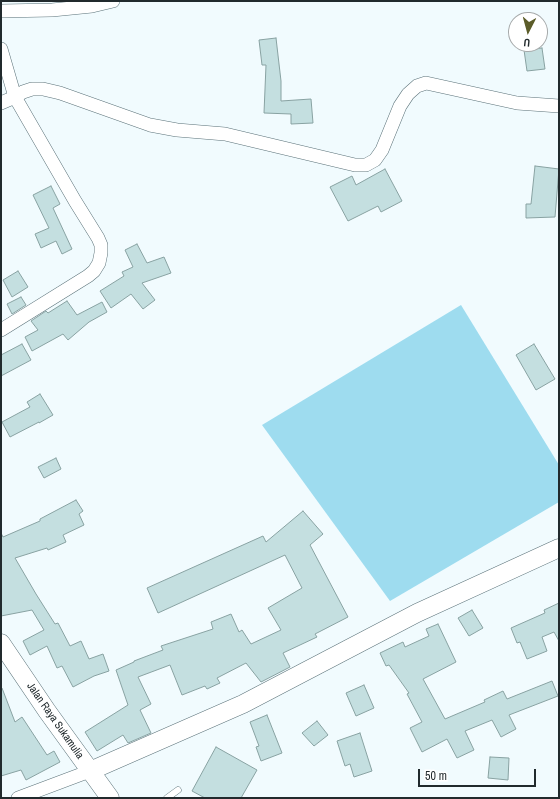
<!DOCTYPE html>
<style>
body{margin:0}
#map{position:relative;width:560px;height:799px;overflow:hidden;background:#f1fbfe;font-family:"Archivo Narrow",sans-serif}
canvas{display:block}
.frame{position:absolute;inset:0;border:2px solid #212a2d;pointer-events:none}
.north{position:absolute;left:508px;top:12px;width:40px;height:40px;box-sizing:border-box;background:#fff;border:1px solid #a6aaab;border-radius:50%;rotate:186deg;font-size:11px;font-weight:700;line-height:16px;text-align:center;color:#212a2d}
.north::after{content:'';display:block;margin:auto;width:14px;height:18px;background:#5b5c29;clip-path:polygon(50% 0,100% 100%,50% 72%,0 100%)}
.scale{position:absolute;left:418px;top:769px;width:118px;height:18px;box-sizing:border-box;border:2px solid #212a2d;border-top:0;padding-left:5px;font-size:12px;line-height:14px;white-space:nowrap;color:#212a2d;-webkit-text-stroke:3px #fff;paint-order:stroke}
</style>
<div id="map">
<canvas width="560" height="799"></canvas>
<div class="frame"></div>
<div class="north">U</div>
<div class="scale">50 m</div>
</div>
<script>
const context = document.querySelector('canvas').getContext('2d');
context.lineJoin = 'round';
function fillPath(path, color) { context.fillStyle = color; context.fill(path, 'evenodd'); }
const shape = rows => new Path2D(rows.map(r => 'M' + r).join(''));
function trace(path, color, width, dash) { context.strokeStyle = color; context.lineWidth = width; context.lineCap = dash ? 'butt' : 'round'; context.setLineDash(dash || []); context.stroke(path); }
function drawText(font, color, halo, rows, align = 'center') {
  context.font = font + ' "Archivo Narrow",sans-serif'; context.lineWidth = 3.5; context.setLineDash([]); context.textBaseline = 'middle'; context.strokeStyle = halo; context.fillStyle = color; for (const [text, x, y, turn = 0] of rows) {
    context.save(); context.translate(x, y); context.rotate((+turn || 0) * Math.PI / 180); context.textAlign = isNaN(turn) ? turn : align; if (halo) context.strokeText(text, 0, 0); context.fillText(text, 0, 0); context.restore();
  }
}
fillPath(shape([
 [461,305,559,465,559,502,390,601,262,425]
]), '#9edcef');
const building = shape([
 [276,38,281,81,281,101,311,99,313,123,291,124,291,114,264,113,266,65,262,65,259,40,276,38],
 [542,48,545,69,527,71,524,50,542,48],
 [535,166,559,169,555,217,526,218,526,204,531,204,535,166],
 [385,169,402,201,381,212,378,206,348,221,330,187,352,176,356,185,385,169],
 [51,186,60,204,53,208,72,249,62,254,56,241,41,248,35,234,49,228,33,195,51,186],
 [137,244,147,263,164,257,171,273,142,283,155,300,143,309,131,294,111,308,100,291,124,276,122,272,133,267,125,250,137,244],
 [18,271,28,287,12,297,3,280,18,271],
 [21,297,26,305,12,314,7,304,21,297],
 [67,301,77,315,102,302,107,312,89,322,68,340,63,334,32,351,25,337,38,330,31,321,46,311,48,313,67,301],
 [22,344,31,360,1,376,1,355,22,344],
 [534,344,555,379,536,390,516,355,534,344],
 [40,394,53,415,39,423,39,422,10,437,2,422,30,407,27,402,40,394],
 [56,458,61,469,44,478,38,467,56,458],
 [76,500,83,511,79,514,84,525,63,535,66,542,48,550,47,548,15,558,36,594,55,624,58,623,70,646,81,641,89,659,103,654,109,671,94,676,73,687,62,666,57,668,47,646,30,655,23,641,44,630,32,610,1,616,1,533,3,537,40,521,40,519,76,500],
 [303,511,323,534,310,545,348,617,315,634,317,637,283,653,290,667,261,682,246,663,217,678,220,683,207,689,205,686,182,695,170,665,138,677,151,704,140,710,151,733,128,743,123,735,97,751,85,732,128,705,116,670,134,662,134,661,163,650,161,646,213,629,211,622,231,614,239,632,242,630,251,644,281,630,268,608,302,588,285,555,158,613,147,588,263,536,266,542,303,511],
 [559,603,559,641,554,632,542,637,547,651,527,659,520,642,517,643,511,628,545,613,544,610,559,603],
 [472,610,483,628,469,636,458,618,472,610],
 [438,624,456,662,423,679,445,719,485,702,484,700,503,691,507,699,552,681,558,696,509,715,516,729,501,737,492,720,465,731,474,750,457,758,447,739,422,752,410,728,422,722,407,694,409,693,389,665,386,666,380,653,403,642,405,647,429,636,426,629,438,624],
 [364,685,374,708,356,716,346,693,364,685],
 [1,688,2,688,15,722,22,717,47,755,54,751,60,762,26,780,21,770,1,776,1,688],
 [267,715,282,753,261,761,256,747,259,746,250,722,267,715],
 [317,721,328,735,314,746,302,733,317,721],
 [360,733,372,771,354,777,350,764,345,766,337,741,360,733],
 [216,747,257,770,241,798,205,798,192,791,216,747],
 [490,757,509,758,508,780,488,778,490,757]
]);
fillPath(building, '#c4dfe0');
trace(building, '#88a2a2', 1);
const lane = shape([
 [167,798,178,790]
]);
const street = shape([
 [1,11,52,10,92,6,113,1],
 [1,49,15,97,23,92,32,89,43,89,60,93,150,125,177,130,225,134,355,165,366,165,375,160,382,150,400,106,408,94,417,86,426,83,517,103,559,106],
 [1,103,15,97,75,201,98,238,101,245,101,253,99,263,94,271,88,276,1,330],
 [18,798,90,771]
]);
const secondary = shape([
 [1,643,47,711,110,798],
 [90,771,243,704,417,613,559,548]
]);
trace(lane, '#5b7279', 7);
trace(street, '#5b7279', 14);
trace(secondary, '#5b7279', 19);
trace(lane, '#fff', 6);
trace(street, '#fff', 13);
trace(secondary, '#fff', 18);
drawText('11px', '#212a2d', '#fff', [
 ["Jalan Raya Sukamulia",55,721,55]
]);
</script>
